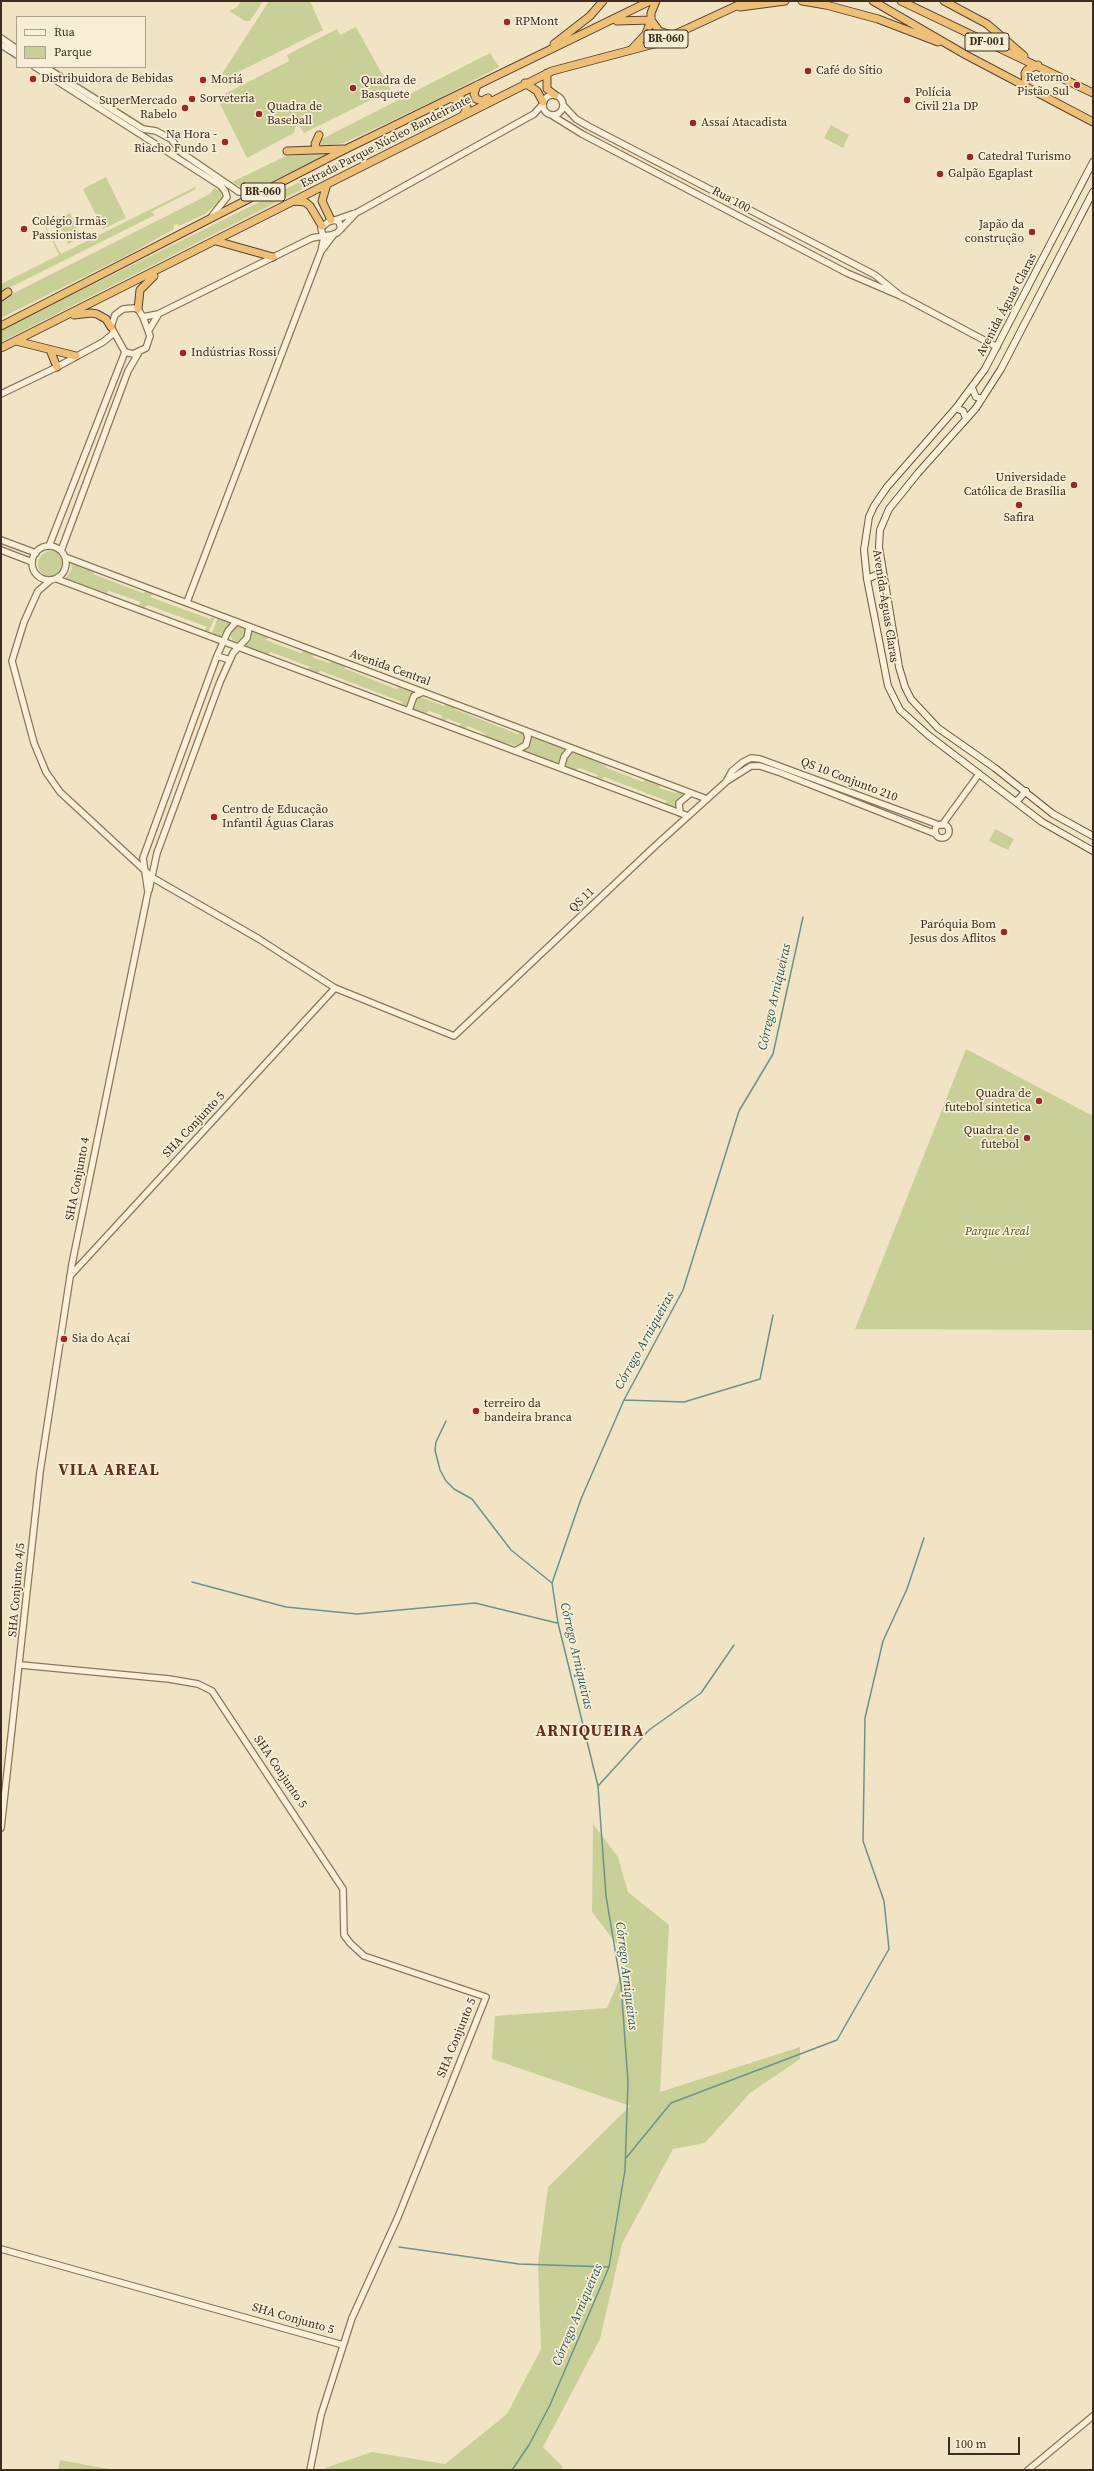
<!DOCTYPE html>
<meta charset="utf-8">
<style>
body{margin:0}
#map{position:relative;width:1094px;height:2471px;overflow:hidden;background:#f1e4c4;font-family:"Source Serif 4",serif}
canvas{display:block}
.frame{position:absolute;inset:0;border:2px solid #3c2d1e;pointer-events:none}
.legend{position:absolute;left:16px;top:16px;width:130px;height:52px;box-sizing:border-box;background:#f8eed5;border:1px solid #ada18c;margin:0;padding:5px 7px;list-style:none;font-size:12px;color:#3c2d1e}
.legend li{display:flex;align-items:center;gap:8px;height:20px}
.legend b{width:20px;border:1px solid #ada18c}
.scale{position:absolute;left:948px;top:2437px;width:72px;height:18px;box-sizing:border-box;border:2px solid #3c2d1e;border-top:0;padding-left:5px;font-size:12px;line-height:14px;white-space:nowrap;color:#3c2d1e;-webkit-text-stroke:3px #f8eed5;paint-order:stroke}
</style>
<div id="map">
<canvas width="1094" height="2471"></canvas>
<div class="frame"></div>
<ul class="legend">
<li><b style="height:5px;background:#fbf1d9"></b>Rua</li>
<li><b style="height:11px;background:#c9d097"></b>Parque</li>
</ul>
<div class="scale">100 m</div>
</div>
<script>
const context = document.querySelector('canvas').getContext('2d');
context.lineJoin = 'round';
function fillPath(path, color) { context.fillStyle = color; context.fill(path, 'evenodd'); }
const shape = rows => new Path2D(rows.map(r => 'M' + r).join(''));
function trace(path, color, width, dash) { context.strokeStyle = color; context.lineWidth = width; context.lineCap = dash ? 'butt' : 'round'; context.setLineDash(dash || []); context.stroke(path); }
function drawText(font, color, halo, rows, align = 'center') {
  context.font = font + ' "Source Serif 4",serif'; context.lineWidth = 3.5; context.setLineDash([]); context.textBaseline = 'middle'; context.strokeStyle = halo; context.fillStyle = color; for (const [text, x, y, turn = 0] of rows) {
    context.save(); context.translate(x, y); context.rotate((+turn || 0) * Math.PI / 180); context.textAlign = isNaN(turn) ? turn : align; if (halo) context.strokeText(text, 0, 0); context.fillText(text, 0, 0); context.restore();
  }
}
fillPath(shape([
 [241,1,263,1,250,21,245,21,229,11,237,7],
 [269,1,310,1,323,30,216,83],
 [356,27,391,90,304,133,297,122,294,133,247,158,217,98,289,61,287,55,337,29,340,35],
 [490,53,499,67,438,99,344,143,319,147,316,142],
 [461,102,464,106,455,112,1,342,1,330],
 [831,125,849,135,843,148,824,138],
 [330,153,255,190,247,190,232,182,286,156],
 [106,177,126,218,103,229,83,189],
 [195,187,196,189,151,212,155,215,1,292,1,284,59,255,34,204,61,254],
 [214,188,222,191,221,200,205,214,179,226,177,224,174,225,174,229,126,256,1,318,1,301,8,296,210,194],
 [70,213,81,237,68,244,56,220],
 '38 564a13 13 0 1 1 26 0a13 13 0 1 1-26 0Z',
 [71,562,97,571,93,574,143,593,147,590,154,593,150,597,210,619,215,617,208,633,204,631,207,627,148,605,144,608,138,606,141,602,109,591,106,593,66,578,72,569],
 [218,617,230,623,223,638,212,633],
 '230 634a8 8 0 1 1 16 0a8 8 0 1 1-16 0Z',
 [251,631,269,637,266,640,301,653,304,650,315,655,312,657,329,663,332,660,346,666,344,668,396,689,400,686,415,692,409,698,408,708,401,705,402,702,321,671,316,673,307,669,310,667,271,652,268,654,244,647,250,640],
 [418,696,444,706,447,703,456,707,454,709,518,734,521,732,525,734,525,742,521,747,490,739,484,736,486,734,468,726,465,729,458,727,461,724,448,719,444,721,439,720,443,716,429,711,425,714,413,709,413,701],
 [532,735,566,749,558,765,524,752],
 [572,752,607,763,605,767,643,782,646,779,661,784,659,788,676,793,679,790,685,793,677,801,674,808,665,804,667,801,604,777,601,781,595,778,598,775,579,768,575,771,562,766],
 [995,829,1014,839,1008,850,989,841],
 [966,1049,1093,1116,1093,1330,855,1329],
 [593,1824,618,1857,628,1892,669,1925,660,2092,800,2047,800,2059,750,2093,705,2143,673,2149,622,2244,600,2339,543,2447,563,2467,561,2470,324,2470,325,2468,372,2452,445,2464,507,2414,541,2349,538,2263,548,2187,630,2106,492,2059,495,2016,607,2008,628,1959,592,1912],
 [60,2460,114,2470,58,2470]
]), '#c9d097');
trace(shape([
 [624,1400,684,1402,760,1379,773,1315],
 [446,1421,436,1442,435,1450,440,1470,446,1481,454,1489,472,1499,511,1550,552,1583],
 [192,1582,286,1607,357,1614,475,1603,557,1623],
 [598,1786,649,1730,701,1693,734,1645],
 [626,2158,671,2103,837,2040,889,1949,884,1901,863,1841,865,1718,883,1641,907,1589,924,1538],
 [399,2247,519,2264,609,2267],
 [512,2470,529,2445,550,2405,609,2267,625,2170,628,2082,621,1985,606,1896,598,1786,558,1623,552,1583,581,1499,624,1400,683,1290,739,1111,773,1054,803,917]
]), '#6c938a', 1.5);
const tertiary = shape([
 [1,38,17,49],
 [1,45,17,55],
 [35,67,221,186,225,191,227,197,212,216],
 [45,67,143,129,156,131,171,139,182,153,239,192,259,193],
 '543 105a10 10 0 1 1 20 0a10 10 0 1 1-20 0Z',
 [563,105,576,119,588,126,875,275,902,297],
 [553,116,582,134,847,273,903,297,997,347],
 [335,220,358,212,534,114,542,105],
 [341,229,339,222,335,220,328,222,321,228,323,236,331,235,337,233,356,213],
 [322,250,334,234],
 [133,308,138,309,143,317,150,336,146,348,133,354,125,352,111,327,115,315,123,309,133,308],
 [143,317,158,314,312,238,323,236],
 [149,330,158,315],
 [1,394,57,367,103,342,114,333],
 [1,540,36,553],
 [49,546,125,352],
 '32 563a17 17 0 1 1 34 0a17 17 0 1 1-34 0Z',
 [1,550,32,562],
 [61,551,128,371,138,354],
 [65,557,707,799],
 [57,579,688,816],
 [51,580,38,591,24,622,12,661,34,743,46,772,60,792,153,878,259,939,335,988,454,1036,655,846,727,781,751,766,760,766,781,773,936,834],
 [187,602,321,251,324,237],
 [217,656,230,660],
 [409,710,414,696,423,692],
 [515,751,526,745,528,737,526,731],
 [561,768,564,757,571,748],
 [727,780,732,771,743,762,751,758,760,759,939,825],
 [680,813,679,803,691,793],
 '935 831a7 7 0 1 1 14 0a7 7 0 1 1-14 0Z',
 [942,825,979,774],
 [149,890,157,853,220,682,233,653,247,638,249,627],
 [70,1276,335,988],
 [21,1665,169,1679,198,1684,212,1691,343,1889,344,1935,350,1943,364,1956,486,1997,398,2217,352,2318,321,2415,310,2470],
 [1,1828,40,1472,72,1264,148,892,143,858,217,656,228,631,236,622],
 [1,2249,343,2345],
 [1028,2470,1093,2416]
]);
const secondary = shape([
 [1093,162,985,369,956,408,887,487,874,506,869,517,864,550,867,579,888,686,900,710,928,735,1042,822,1093,851],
 [1093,192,1001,369,976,408,918,473,889,509,880,530,879,547,899,667,905,687,911,699,938,728,995,768,1053,814,1093,836],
 [972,388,976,397,982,399],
 [956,408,963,411,966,418],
 [867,579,878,574,883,577],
 [1016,802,1026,791]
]);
const trunk = shape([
 [656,1,651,13,651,20,659,31,674,36],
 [802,1,826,5,878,19,938,42],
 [873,1,966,55,1093,122],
 [901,1,1093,93],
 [944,1,987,24,1024,56],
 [740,7,785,1],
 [617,21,651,20,646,34,631,50],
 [554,44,590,16,603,1],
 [547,73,547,89,555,95],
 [525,83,537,91,543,102],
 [477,85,474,94,476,99,482,101,488,98],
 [1026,86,1025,73,1027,70,1038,65],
 [453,99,460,98,465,102,467,107,464,114],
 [317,150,315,144,319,135],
 [287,151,343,149],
 [327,184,322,201,331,220],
 [294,201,305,202,310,206,322,226],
 [216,241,273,257],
 [1,297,8,292],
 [138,309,140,290,154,276],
 [74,315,91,313,97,314,106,319,111,327],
 [1,326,346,149,650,1],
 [16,341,76,356],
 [1,348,552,71,654,44,747,1],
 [50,350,57,367]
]);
trace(tertiary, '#8d7559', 8);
trace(secondary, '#6f563c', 8);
trace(trunk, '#5b432e', 9);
trace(tertiary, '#fbf1d9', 5.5);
trace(secondary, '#fbf1d9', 6);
trace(trunk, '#eebf76', 7);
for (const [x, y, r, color] of [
 [507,22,4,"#a02525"],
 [808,71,4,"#a02525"],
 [33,79,4,"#a02525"],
 [203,80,4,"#a02525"],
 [1077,85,4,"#a02525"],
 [353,88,4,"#a02525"],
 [192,99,4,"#a02525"],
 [907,100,4,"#a02525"],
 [185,108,4,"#a02525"],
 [259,114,4,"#a02525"],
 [693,123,4,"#a02525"],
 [225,142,4,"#a02525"],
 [970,157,4,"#a02525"],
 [940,174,4,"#a02525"],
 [24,229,4,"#a02525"],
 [1032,232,4,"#a02525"],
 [183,353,4,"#a02525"],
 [1074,485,4,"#a02525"],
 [1019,505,4,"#a02525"],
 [214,817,4,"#a02525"],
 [1004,932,4,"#a02525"],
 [1039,1101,4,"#a02525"],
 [1027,1138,4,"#a02525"],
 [64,1339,4,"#a02525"],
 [476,1411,4,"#a02525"]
]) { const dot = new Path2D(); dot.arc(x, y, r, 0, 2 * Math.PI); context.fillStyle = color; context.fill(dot); trace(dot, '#f8eed5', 1.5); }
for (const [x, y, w] of [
 [666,39,44],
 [987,42,44],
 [263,192,44]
]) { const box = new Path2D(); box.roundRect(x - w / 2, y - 9, w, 18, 3); context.fillStyle = '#f8eed5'; context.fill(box); trace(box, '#3c2d1e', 1); }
drawText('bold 11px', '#3c2d1e', null, [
 ["BR-060",666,39],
 ["DF-001",987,42],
 ["BR-060",263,192]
]);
drawText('12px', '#3c2d1e', '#f8eed5', [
 ["RPMont",515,22],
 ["Café do Sítio",816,71],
 ["Retorno",1069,78,"right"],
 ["Pistão Sul",1069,92,"right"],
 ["Distribuidora de Bebidas",41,79],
 ["Moriá",211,80],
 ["Quadra de",361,81],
 ["Basquete",361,95],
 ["Polícia",915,93],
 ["Civil 21a DP",915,107],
 ["Sorveteria",200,99],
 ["SuperMercado",177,101,"right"],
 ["Rabelo",177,115,"right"],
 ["Quadra de",267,107],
 ["Baseball",267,121],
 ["Assaí Atacadista",701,123],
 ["Na Hora -",217,135,"right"],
 ["Riacho Fundo 1",217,149,"right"],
 ["Catedral Turismo",978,157],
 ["Galpão Egaplast",948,174],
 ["Colégio Irmãs",32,222],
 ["Passionistas",32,236],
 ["Japão da",1024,225,"right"],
 ["construção",1024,239,"right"],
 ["Indústrias Rossi",191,353],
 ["Universidade",1066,478,"right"],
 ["Católica de Brasília",1066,492,"right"],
 ["Safira",1019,518,"center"],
 ["Centro de Educação",222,810],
 ["Infantil Águas Claras",222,824],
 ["Paróquia Bom",996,925,"right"],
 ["Jesus dos Aflitos",996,939,"right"],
 ["Quadra de",1031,1094,"right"],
 ["futebol sintetica",1031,1108,"right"],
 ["Quadra de",1019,1131,"right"],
 ["futebol",1019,1145,"right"],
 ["Sia do Açaí",72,1339],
 ["terreiro da",484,1404],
 ["bandeira branca",484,1418]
], 'left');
drawText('12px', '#3c2d1e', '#f8eed5', [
 ["Estrada Parque Núcleo Bandeirante",386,142,-27],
 ["Rua 100",731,200,28],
 ["Avenida Águas Claras",1007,305,-62],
 ["Avenida Águas Claras",885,606,81],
 ["Avenida Central",390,668,20],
 ["QS 10 Conjunto 210",849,780,21],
 ["QS 11",582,900,-44],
 ["SHA Conjunto 5",194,1125,-47],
 ["SHA Conjunto 4",78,1179,-79],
 ["SHA Conjunto 4/5",17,1590,-85],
 ["SHA Conjunto 5",280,1772,56],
 ["SHA Conjunto 5",457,2038,-68],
 ["SHA Conjunto 5",293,2319,16]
]);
drawText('italic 12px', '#4c5a23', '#f8eed5', [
 ["Parque Areal",997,1232]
]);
drawText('italic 13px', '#2c5d5a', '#f8eed5', [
 ["Córrego Arniqueiras",775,997,-77],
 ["Córrego Arniqueiras",645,1341,-61],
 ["Córrego Arniqueiras",576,1656,77],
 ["Córrego Arniqueiras",626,1976,83],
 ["Córrego Arniqueiras",578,2315,-67]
]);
context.letterSpacing = '1px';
drawText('bold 16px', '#6c2c1b', '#f8eed5', [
 ["VILA AREAL",109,1471],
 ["ARNIQUEIRA",590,1732]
]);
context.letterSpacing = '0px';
</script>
